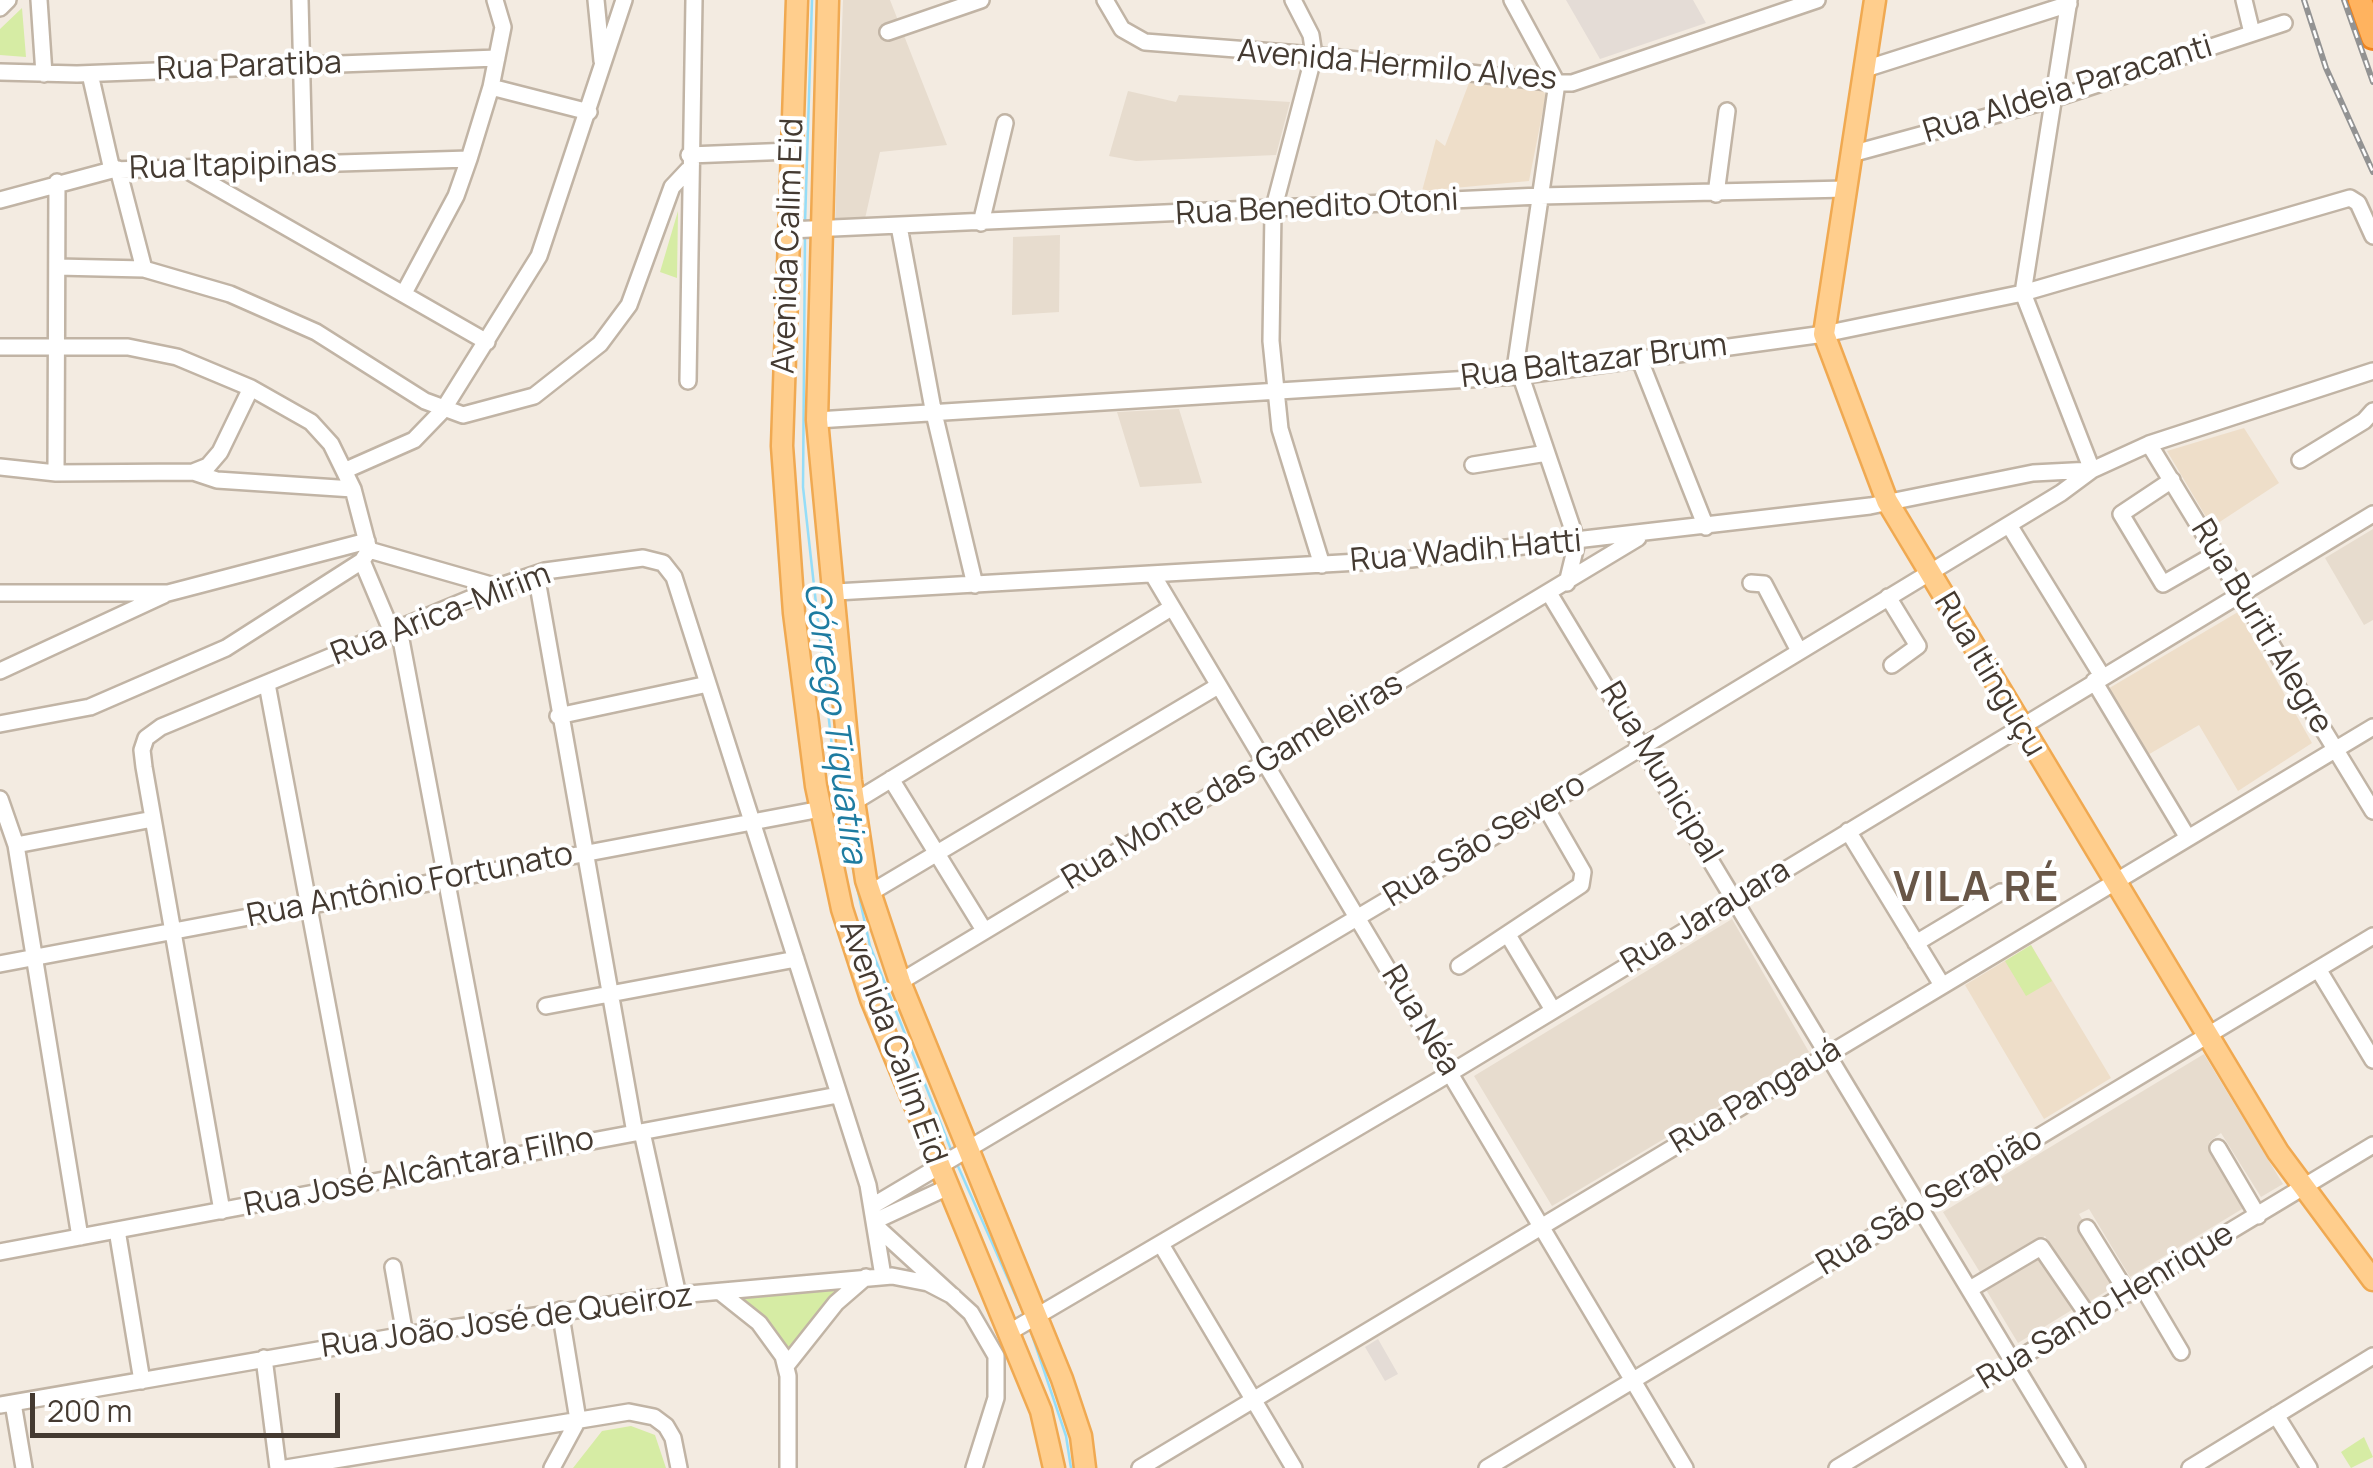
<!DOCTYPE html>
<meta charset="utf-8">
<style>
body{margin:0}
#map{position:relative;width:2373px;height:1468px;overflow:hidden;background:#f3ebe1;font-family:Manrope,sans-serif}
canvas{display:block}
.scale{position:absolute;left:30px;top:1393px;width:310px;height:45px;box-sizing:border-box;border:5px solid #443a31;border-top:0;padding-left:12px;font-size:30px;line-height:35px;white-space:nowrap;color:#443a31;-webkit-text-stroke:8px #fff;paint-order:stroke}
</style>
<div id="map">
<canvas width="2373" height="1468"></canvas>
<div class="scale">200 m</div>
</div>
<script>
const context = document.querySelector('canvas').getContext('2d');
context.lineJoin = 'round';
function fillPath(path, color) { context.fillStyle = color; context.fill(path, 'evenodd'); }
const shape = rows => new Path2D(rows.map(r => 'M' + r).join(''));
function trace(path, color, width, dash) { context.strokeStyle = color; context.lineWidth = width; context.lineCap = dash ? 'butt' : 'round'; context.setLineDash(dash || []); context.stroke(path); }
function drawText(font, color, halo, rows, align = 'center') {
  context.font = font + ' Manrope,sans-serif'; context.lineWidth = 8; context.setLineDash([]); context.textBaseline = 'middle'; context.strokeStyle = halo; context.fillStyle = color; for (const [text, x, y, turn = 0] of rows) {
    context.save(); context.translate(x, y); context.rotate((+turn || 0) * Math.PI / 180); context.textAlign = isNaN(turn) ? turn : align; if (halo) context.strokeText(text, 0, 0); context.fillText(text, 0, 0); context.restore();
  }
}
fillPath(shape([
 [843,0,890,0,947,145,880,152,864,223,835,224],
 [1128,91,1176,102,1179,95,1290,102,1276,155,1136,161,1109,156],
 [1060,235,1059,312,1012,315,1013,237],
 [1179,409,1202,483,1140,487,1117,412],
 [2373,529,2373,620,2364,625,2325,558],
 [1732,919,1809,1052,1552,1206,1474,1076],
 [2204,1054,2283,1184,2261,1197,2221,1133,2209,1142,2247,1206,2130,1277,2089,1209,2079,1214,2120,1283,2087,1303,2045,1236,1981,1274,1943,1212],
 [2041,1253,2075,1308,2018,1343,1985,1288]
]), '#e7dcce');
fillPath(shape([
 [1566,0,1693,0,1706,23,1600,59],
 [1378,1339,1398,1374,1385,1381,1365,1347]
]), '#e4dcd6');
fillPath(shape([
 [1469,83,1543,91,1546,95,1529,181,1422,191,1436,139,1445,146],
 [2244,428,2279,483,2212,527,2167,451],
 [2238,612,2312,743,2238,791,2199,725,2146,756,2106,690],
 [2031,945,2111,1078,2044,1119,1965,985]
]), '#eedec9');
fillPath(shape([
 [22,8,26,57,0,55,0,29],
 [678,211,677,278,660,272],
 [2031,945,2052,981,2026,996,2005,961],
 [837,1290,790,1350,739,1297],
 [631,1426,655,1435,666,1468,573,1468,602,1431],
 [2364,1437,2373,1457,2351,1468,2341,1452]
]), '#d6eca4');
trace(shape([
 [805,223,812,0],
 [805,236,803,487,838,801,870,946,952,1152],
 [957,1164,1025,1317],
 [1030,1329,1066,1436,1071,1468]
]), '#95ddf8', 2.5);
const minor = shape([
 [39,0,44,74],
 [300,0,304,164],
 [596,0,602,61],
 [1105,0,1122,29,1145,42,1314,55,1557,83,1572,83,1817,0],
 [1293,0,1311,35,1314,55,1273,211,1271,341,1280,429,1322,565],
 [1512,0,1557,83,1516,362,1577,542,1567,583],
 [2069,0,2023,293,2092,470],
 [2244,0,2252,33],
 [0,8,8,0],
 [888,32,981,0],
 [1865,69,2069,4],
 [0,72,77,74,497,58],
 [90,74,112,170],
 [491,87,589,112],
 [1851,154,2053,99,2284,23],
 [689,155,792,151],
 [183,168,487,342],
 [118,169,144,269],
 [1716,194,1727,111],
 [0,200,112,170,469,159],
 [981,223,1005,123],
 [899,226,933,409,975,585],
 [789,230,1540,196,1846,189],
 [57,267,144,269,230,294,316,332,425,401,463,415,534,396,600,344,629,305,672,187,688,170],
 [404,293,456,196,469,159,491,87,503,27,495,0],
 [0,347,128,347,177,357,251,388,311,422,331,444,353,489,369,550,498,587],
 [1639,358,1706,527],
 [688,381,694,0],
 [817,420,1518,376,1824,334,2023,293,2350,198,2358,203,2373,236],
 [2149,444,2373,811],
 [2300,460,2364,421,2373,411],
 [1473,465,1547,453],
 [0,467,56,473,193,472,208,466,220,452,251,388],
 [346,470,414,440,443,410,539,256,624,0],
 [193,472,217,480,353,489],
 [56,473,57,182],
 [2172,480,2121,514,2163,584,2217,553],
 [2009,525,2102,676],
 [362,561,392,632],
 [536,574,635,1133],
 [1153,575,1685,1468],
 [1751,583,1764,584,1799,651],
 [836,592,1411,559,1870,506,2033,473,2092,470],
 [0,593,168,593,367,541],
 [1549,593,2077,1468],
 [1888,597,1918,646,1892,665],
 [399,629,499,1159],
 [0,671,164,595],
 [2094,681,2188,838],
 [267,684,361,1184],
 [558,716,708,684],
 [0,724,90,707,226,648,362,561,369,550],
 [891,779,984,930],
 [0,799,16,845,80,1237],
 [854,802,1171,608],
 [1848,831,1942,985],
 [16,845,153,819],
 [870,893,1218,686],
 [1508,935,1553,1010],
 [1916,943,2001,892],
 [0,964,821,809],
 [1459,966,1581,885,1583,872,1545,806],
 [2318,969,2373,1060],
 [900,982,1638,538],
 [546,1006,796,959],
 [642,1132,678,1295],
 [2218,1148,2258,1216],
 [874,1205,1545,806,2061,493,2092,470,2149,444,2373,371],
 [222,1211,144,767,142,750,146,738,161,727,503,585,545,571,643,558,663,563,674,577,868,1185,883,1276],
 [877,1220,946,1188],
 [878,1228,971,1313,996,1356,996,1398,974,1468],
 [2087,1228,2128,1294],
 [117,1230,142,1381],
 [1162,1246,1294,1468],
 [0,1252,838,1095],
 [393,1267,405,1335],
 [2142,1286,2181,1352],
 [1970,1289,2041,1247,2089,1317],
 [720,1292,759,1323,783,1356,788,1376,788,1468],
 [560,1310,578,1420],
 [1008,1333,1437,1081,2373,514],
 [264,1358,278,1468],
 [786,1366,836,1303,866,1277],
 [13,1403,24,1468],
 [0,1405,405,1335,678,1295,892,1276,928,1283,953,1296],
 [2276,1415,2309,1468],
 [286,1468,629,1412,654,1417,666,1426,673,1438,679,1468],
 [552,1468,578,1420],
 [1140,1468,2373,727],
 [1487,1468,2373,936],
 [1837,1468,2373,1145],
 [2190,1468,2373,1356]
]);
const major = shape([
 [797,0,782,446,794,613,816,786,842,909,871,999,1041,1411,1054,1468],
 [828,0,817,420,851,781,866,880,900,982,1062,1379,1081,1436,1085,1468],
 [1875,0,1824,334,1887,501,2278,1152,2373,1280]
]);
const highway = shape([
 [2360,0,2373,37]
]);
trace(minor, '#c1b4a5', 20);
trace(major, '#f0a951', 25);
trace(highway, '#ee8420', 28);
trace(minor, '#fff', 15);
trace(major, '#ffce8d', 20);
trace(highway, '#ffb35f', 22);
const rail = shape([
 [2304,0,2326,68,2373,172],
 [2344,0,2373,82]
]);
trace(rail, '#939393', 6);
trace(rail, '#fff', 2.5, [8]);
drawText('32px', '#443a31', '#fff', [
 ["Avenida Hermilo Alves",1397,66,5],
 ["Rua Paratiba",249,67,-2],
 ["Rua Aldeia Paracanti",2068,90,-17],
 ["Rua Itapipinas",233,166,-2],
 ["Rua Benedito Otoni",1317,208,-3],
 ["Avenida Calim Eid",789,246,-88],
 ["Rua Baltazar Brum",1594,362,-7],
 ["Rua Wadih Hatti",1466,552,-5],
 ["Rua Arica-Mirim",441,615,-21],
 ["Rua Buriti Alegre",2261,627,59],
 ["Rua Itinguçu",1989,675,59],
 ["Rua Municipal",1660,773,59],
 ["Rua Monte das Gameleiras",1233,782,-31],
 ["Rua São Severo",1485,841,-31],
 ["Rua Antônio Fortunato",410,886,-11],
 ["Rua Jarauara",1706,917,-31],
 ["Rua Néa",1420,1021,59],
 ["Avenida Calim Eid",892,1042,70],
 ["Rua Pangauá",1756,1097,-31],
 ["Rua José Alcântara Filho",419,1173,-11],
 ["Rua São Serapião",1930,1202,-31],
 ["Rua Santo Henrique",2106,1307,-31],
 ["Rua João José de Queiroz",507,1322,-8]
]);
drawText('italic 35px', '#1e7ca1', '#fff', [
 ["Córrego Tiquatira",834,723,82]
]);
context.letterSpacing = '2.5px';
drawText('bold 42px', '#685647', '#fff', [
 ["VILA RÉ",1977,889]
]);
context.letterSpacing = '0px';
</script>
